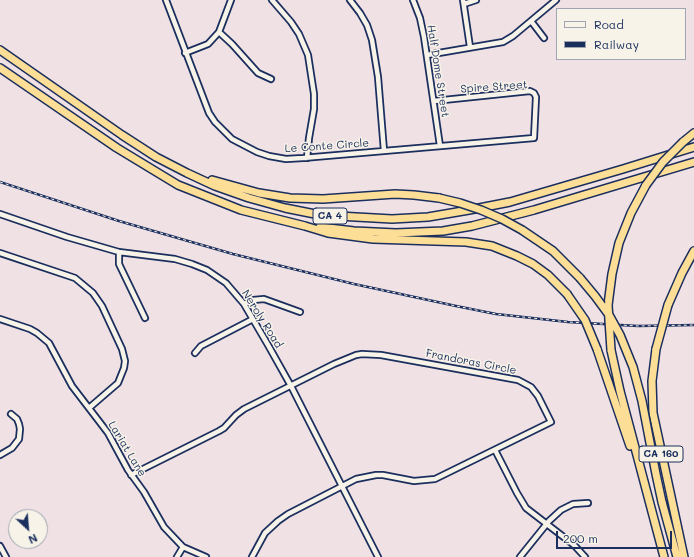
<!DOCTYPE html>
<style>
body{margin:0}
#map{position:relative;width:694px;height:557px;overflow:hidden;background:#f0e1e5;font-family:Mali,sans-serif}
canvas{display:block}
.legend{position:absolute;left:556px;top:8px;width:130px;height:52px;box-sizing:border-box;background:#f7f3e8;border:1px solid #9fa5b1;margin:0;padding:5px 7px;list-style:none;font-size:12px;color:#1b2f5e}
.legend li{display:flex;align-items:center;gap:8px;height:20px}
.legend b{width:20px;border:1px solid #9fa5b1}
.north{position:absolute;left:8px;top:509px;width:40px;height:40px;box-sizing:border-box;background:#f7f3e8;border:1px solid #9fa5b1;border-radius:50%;rotate:154deg;font-size:11px;font-weight:700;line-height:16px;text-align:center;color:#1b2f5e}
.north::after{content:'';display:block;margin:auto;width:14px;height:18px;background:#1b2f5e;clip-path:polygon(50% 0,100% 100%,50% 72%,0 100%)}
.scale{position:absolute;left:556px;top:531px;width:116px;height:18px;box-sizing:border-box;border:2px solid #1b2f5e;border-top:0;padding-left:5px;font-size:12px;line-height:14px;white-space:nowrap;color:#1b2f5e;-webkit-text-stroke:3px #f7f3e8;paint-order:stroke}
</style>
<div id="map">
<canvas width="694" height="557"></canvas>
<ul class="legend">
<li><b style="height:5px;background:#f7f3e8"></b>Road</li>
<li><b style="height:5px;background:#1b2f5e"></b>Railway</li>
</ul>
<div class="north">N</div>
<div class="scale">200 m</div>
</div>
<script>
const context = document.querySelector('canvas').getContext('2d');
context.lineJoin = 'round';
const shape = rows => new Path2D(rows.map(r => 'M' + r).join(''));
function trace(path, color, width, dash) { context.strokeStyle = color; context.lineWidth = width; context.lineCap = dash ? 'butt' : 'round'; context.setLineDash(dash || []); context.stroke(path); }
function drawText(font, color, halo, rows, align = 'center') {
  context.font = font + ' Mali,sans-serif'; context.lineWidth = 3; context.setLineDash([]); context.textBaseline = 'middle'; context.strokeStyle = halo; context.fillStyle = color; for (const [text, x, y, turn = 0] of rows) {
    context.save(); context.translate(x, y); context.rotate((+turn || 0) * Math.PI / 180); context.textAlign = isNaN(turn) ? turn : align; if (halo) context.strokeText(text, 0, 0); context.fillText(text, 0, 0); context.restore();
  }
}
const minor = shape([
 [166,0,209,113,215,122,232,139,257,152,269,156,286,159,303,158,534,138,536,97,534,93,530,91,434,101],
 [272,0,291,22,299,34,308,55,314,94,314,109,309,138,307,158],
 [350,0,360,13,367,25,372,40,378,77,384,151],
 [413,0,420,18,424,37,440,146],
 [463,0,470,47],
 [464,4,476,0],
 [531,21,544,38],
 [219,32,232,44,258,73,271,79],
 [185,53,208,44,219,32,231,0],
 [427,55,503,42,513,36,556,0],
 [0,214,67,237,119,252,175,259,192,264,207,270,226,283,244,304,268,345,291,386,378,557],
 [119,252,119,264,145,318],
 [0,253,75,278,93,293,102,306,122,349,125,361,124,368,118,383,89,408],
 [244,304,253,300,264,299,300,312],
 [0,319,30,329,37,333,49,343,72,386,108,433,128,470,144,492,164,527,183,547,206,557],
 [195,353,201,346,253,319],
 [495,450,517,493,526,508,574,545,585,557],
 [0,455,12,448,19,439,20,429,19,424,17,419,11,414],
 [131,475,219,431,224,428,236,415,244,409,334,364,356,355,362,354,381,355,518,380,531,387,538,396,551,422,435,479,414,481,383,475,376,475,356,479,288,514,278,521,265,533,252,557],
 [0,546,6,557],
 [177,557,183,547],
 [520,557,549,521,561,510,573,504,588,503]
]);
const highway = shape([
 [0,50,122,135,156,157,187,173,215,186,249,198,285,208,320,215,392,219,428,217,469,210,510,202,623,169,694,147],
 [0,68,117,148,178,185,241,210,305,226,328,233,373,239,466,242,492,246,517,256,533,264,548,275,567,294],
 [683,142,694,133],
 [212,180,259,193,290,198,323,199,395,194,414,195,439,198],
 [320,227,354,231,396,233,443,231,472,226,534,210,694,162],
 [522,230,553,251,580,278],
 [608,305,612,274,619,243,631,213,646,185],
 [668,305,682,273,694,251],
 [597,349,630,446],
 [656,349,652,381,653,413,684,557],
 [611,350,620,391,664,557],
 [662,502,677,557]
]);
trace(minor, '#1b2f5e', 8);
trace(highway, '#1b2f5e', 10);
trace(minor, '#f7f3e8', 4.5);
trace(highway, '#fdde96', 7);
const rail = shape([
 [0,182,119,221,233,254,354,284,456,306,496,314,568,322,638,326,694,325]
]);
trace(rail, '#1b2f5e', 2.5);
trace(rail, '#f7f3e8', 1, [3]);
const highwayBridge = shape([
 [646,185,663,162,683,142],
 [439,198,460,203,481,210,502,219,522,230],
 [580,278,595,296,609,315,620,335,633,367,642,401,656,474,662,502],
 [567,294,585,320,597,349],
 [608,305,611,350],
 [656,349,668,305]
]);
trace(highwayBridge, '#1b2f5e', 10, []);
trace(highwayBridge, '#fdde96', 7);
for (const [x, y, w] of [
 [330,216,34],
 [661,454,44]
]) { const box = new Path2D(); box.roundRect(x - w / 2, y - 8, w, 16, 3); context.fillStyle = '#f7f3e8'; context.fill(box); trace(box, '#1b2f5e', 1); }
drawText('bold 10px', '#1b2f5e', null, [
 ["CA 4",330,216],
 ["CA 160",661,454]
]);
drawText('11px', '#1b2f5e', '#f7f3e8', [
 ["Half Dome Street",438,71,81],
 ["Spire Street",494,87,-4],
 ["Le Conte Circle",327,146,-4],
 ["Neroly Road",262,319,58],
 ["Frandoras Circle",471,362,11],
 ["Lariat Lane",127,449,59]
]);
</script>
